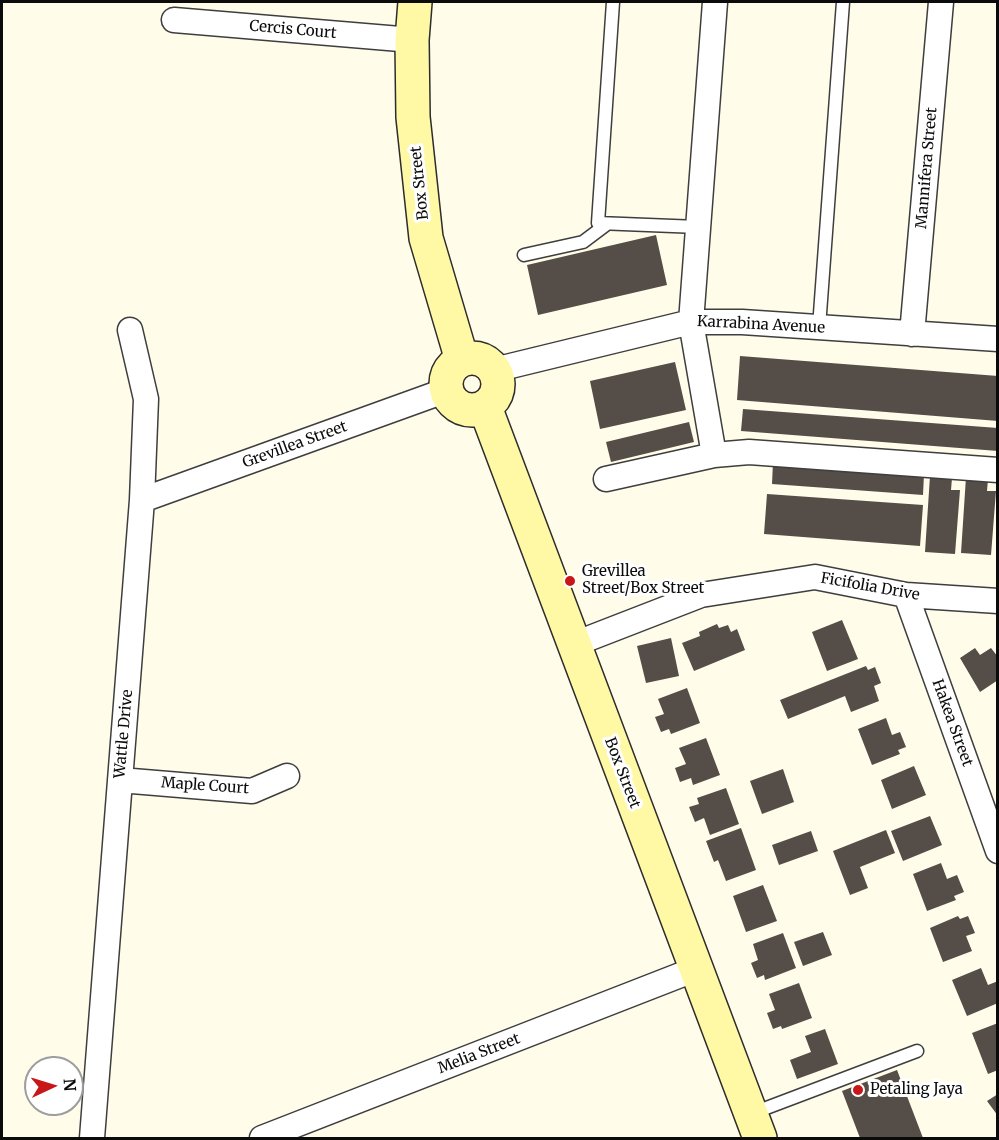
<!DOCTYPE html>
<style>
body{margin:0}
#map{position:relative;width:999px;height:1140px;overflow:hidden;background:#fffcea;font-family:Merriweather,serif}
canvas{display:block}
.frame{position:absolute;inset:0;border:3px solid #0b0b0b;pointer-events:none}
.north{position:absolute;left:24px;top:1056px;width:60px;height:60px;box-sizing:border-box;background:#fff;border:2px solid #9d9d9d;border-radius:50%;rotate:86deg;font-size:16px;font-weight:700;line-height:24px;text-align:center;color:#0b0b0b}
.north::after{content:'';display:block;margin:auto;width:21px;height:27px;background:#c81719;clip-path:polygon(50% 0,100% 100%,50% 72%,0 100%)}
</style>
<div id="map">
<canvas width="999" height="1140"></canvas>
<div class="frame"></div>
<div class="north">N</div>
</div>
<script>
const context = document.querySelector('canvas').getContext('2d');
context.lineJoin = 'round';
function fillPath(path, color) { context.fillStyle = color; context.fill(path, 'evenodd'); }
const shape = rows => new Path2D(rows.map(r => 'M' + r).join(''));
function trace(path, color, width, dash) { context.strokeStyle = color; context.lineWidth = width; context.lineCap = dash ? 'butt' : 'round'; context.setLineDash(dash || []); context.stroke(path); }
function drawText(font, color, halo, rows, align = 'center') {
  context.font = font + ' Merriweather,serif'; context.lineWidth = 6; context.setLineDash([]); context.textBaseline = 'middle'; context.strokeStyle = halo; context.fillStyle = color; for (const [text, x, y, turn = 0] of rows) {
    context.save(); context.translate(x, y); context.rotate((+turn || 0) * Math.PI / 180); context.textAlign = isNaN(turn) ? turn : align; if (halo) context.strokeText(text, 0, 0); context.fillText(text, 0, 0); context.restore();
  }
}
fillPath(shape([
 [656,235,667,285,538,315,527,265],
 [740,356,998,376,998,421,737,400],
 [675,362,686,410,600,429,590,381],
 [743,409,998,428,998,451,741,431],
 [689,422,694,442,611,462,606,442],
 [773,462,924,474,923,495,772,484],
 [930,476,952,478,951,490,960,490,955,554,925,552],
 [966,477,988,479,987,491,996,491,991,555,961,553],
 [767,494,923,505,920,546,764,534],
 [842,620,858,659,827,671,812,632],
 [717,624,719,628,728,625,731,632,737,629,745,650,694,671,682,643,700,636,699,632],
 [671,638,679,676,646,683,637,646],
 [975,648,980,655,991,648,998,657,998,680,980,692,960,658],
 [866,666,868,670,875,667,881,683,874,686,879,701,851,712,845,696,788,719,780,700],
 [687,688,700,723,671,734,669,729,661,732,655,717,664,714,658,699],
 [886,718,892,735,900,732,906,747,898,750,900,754,872,765,858,729],
 [706,738,720,775,693,785,691,778,680,782,675,768,686,764,679,748],
 [914,766,926,795,892,809,881,780],
 [783,769,794,802,762,814,750,781],
 [726,788,739,824,710,835,704,818,695,822,689,807,699,804,697,798],
 [930,816,942,845,903,861,891,831],
 [741,828,756,870,726,881,718,860,714,862,706,841],
 [886,830,895,853,860,867,868,888,850,895,833,851],
 [811,831,818,851,779,865,772,845],
 [941,863,947,879,957,875,964,892,954,896,956,900,927,911,913,874],
 [763,885,777,921,746,932,733,896],
 [958,916,960,919,968,916,975,933,966,936,972,951,943,962,930,928],
 [823,932,832,955,803,966,794,942],
 [783,933,796,968,765,980,764,975,757,978,751,963,758,960,753,944],
 [981,968,988,985,998,981,998,1003,967,1016,952,980],
 [799,983,812,1018,782,1029,781,1026,773,1029,767,1013,775,1010,769,994],
 [998,1023,998,1070,988,1074,972,1033],
 [825,1029,838,1064,797,1079,790,1060,811,1052,805,1036],
 [897,1070,923,1138,860,1138,842,1091],
 [998,1094,998,1116,987,1101]
]), '#554d47');
const lane = shape([
 [613,2,598,223,698,227],
 [524,255,583,242,607,224],
 [819,327,843,2],
 [753,1113,917,1051]
]);
const street = shape([
 [174,20,412,40],
 [912,334,941,2],
 [494,370,691,322,742,322,998,339],
 [714,455,691,322,715,2],
 [606,479,714,455,749,452,998,470],
 [142,500,447,390],
 [906,595,998,851],
 [572,645,701,595,815,577,906,595,998,601],
 [120,780,252,791,287,776],
 [92,1138,142,500,146,399,130,330],
 [262,1138,696,969]
]);
const secondary = shape([
 [415,2,412,40,413,117,426,238,462,360],
 '446 384a26 26 0 1 1 52 0a26 26 0 1 1-52 0Z',
 [485,407,760,1138]
]);
trace(lane, '#3e3e3e', 15);
trace(street, '#3e3e3e', 27);
trace(secondary, '#2d2d2d', 36);
trace(lane, '#fff', 12);
trace(street, '#fff', 24);
trace(secondary, '#fff8a5', 33);
for (const [x, y, r, color] of [
 [570,581,6,"#c81719"],
 [858,1090,6,"#c81719"]
]) { const dot = new Path2D(); dot.arc(x, y, r, 0, 2 * Math.PI); context.fillStyle = color; context.fill(dot); trace(dot, '#fff', 2); }
drawText('15px', '#0b0b0b', '#fff', [
 ["Cercis Court",293,30,5],
 ["Mannifera Street",927,168,-85],
 ["Box Street",420,183,-96],
 ["Karrabina Avenue",761,325,3],
 ["Grevillea Street",295,445,-20],
 ["Ficifolia Drive",870,587,10],
 ["Hakea Street",952,723,70],
 ["Wattle Drive",124,734,-85],
 ["Box Street",622,773,69],
 ["Maple Court",205,786,4],
 ["Melia Street",479,1054,-21]
]);
drawText('15px', '#0b0b0b', '#fff', [
 ["Grevillea",582,572],
 ["Street/Box Street",582,589],
 ["Petaling Jaya",870,1090]
], 'left');
</script>
